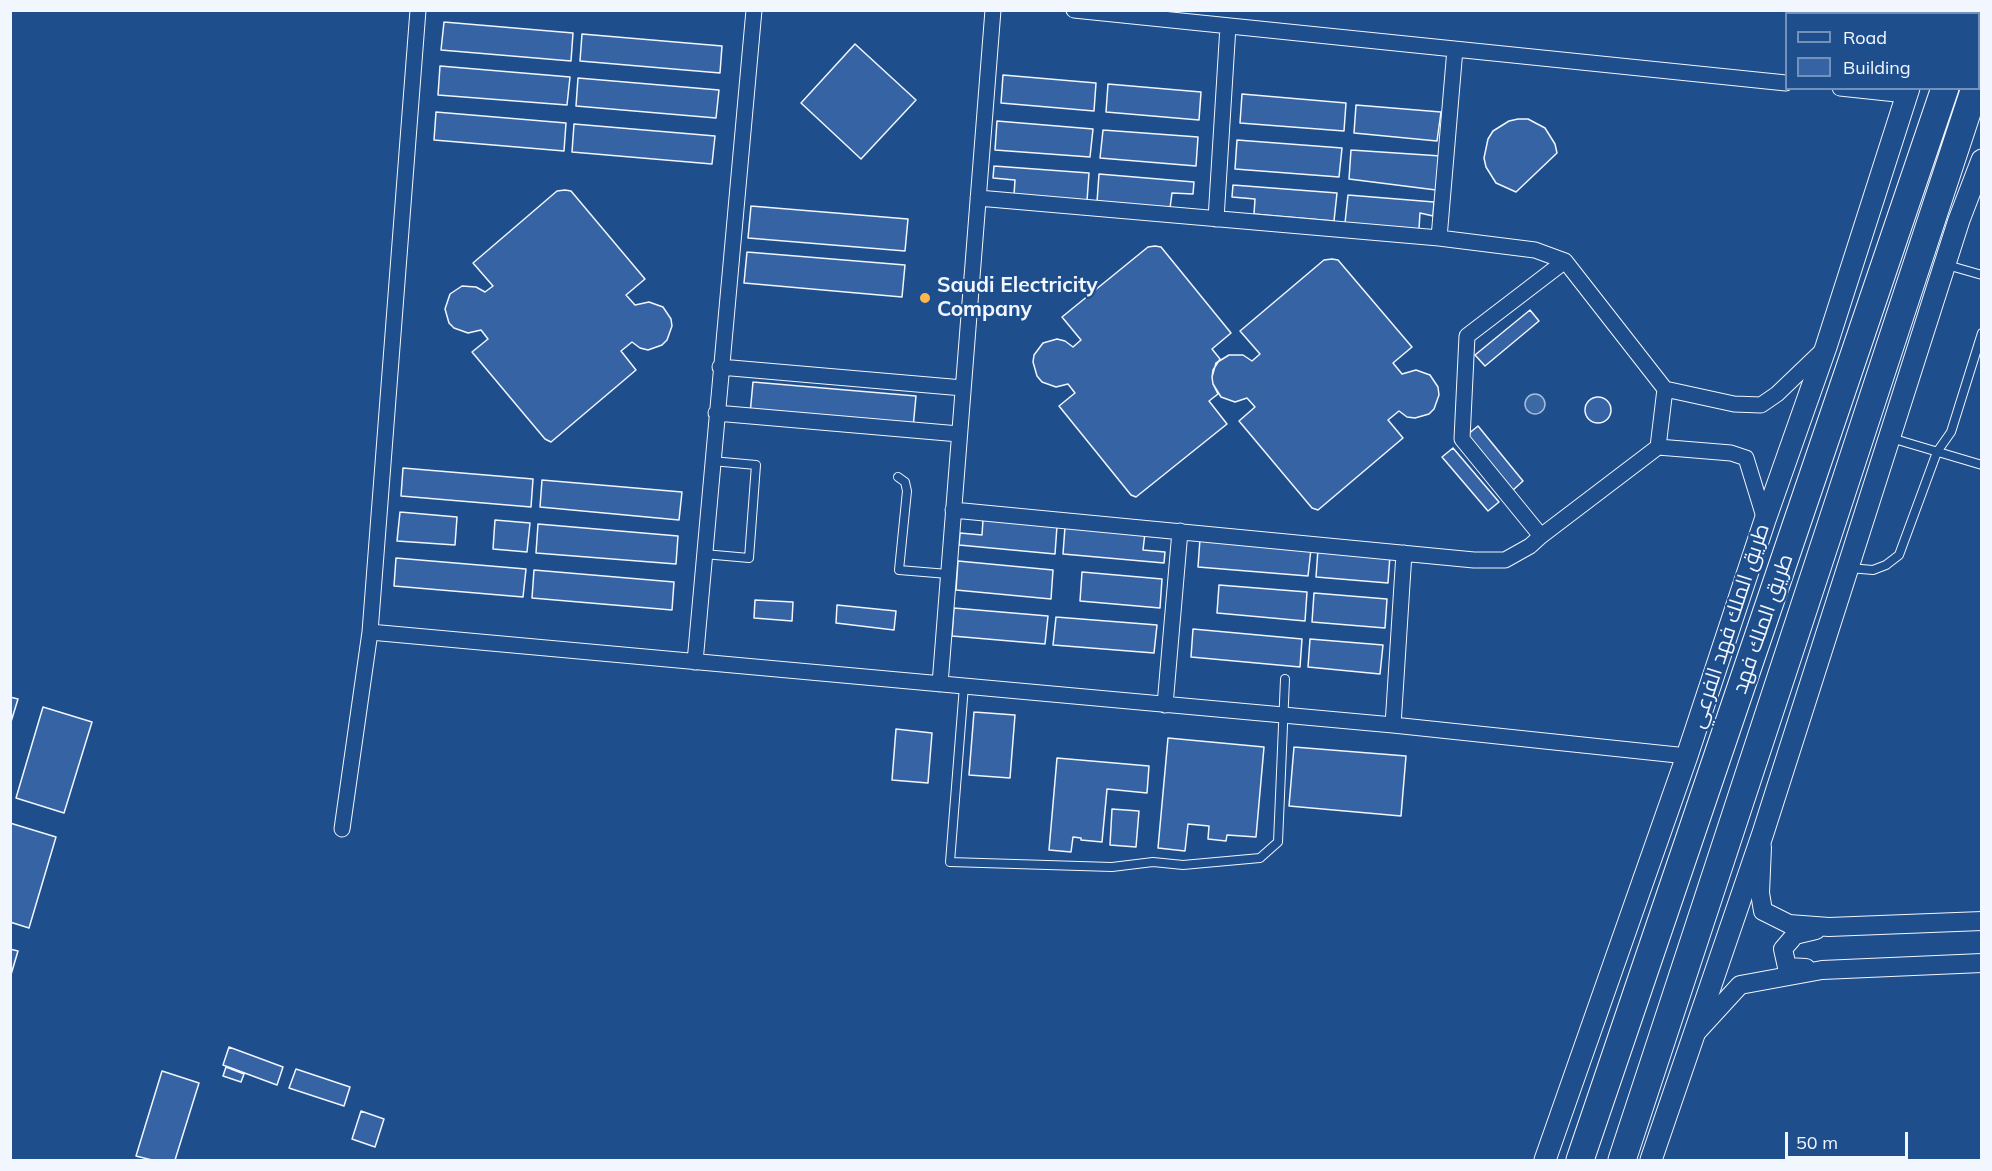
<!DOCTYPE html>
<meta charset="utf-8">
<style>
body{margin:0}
#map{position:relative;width:1992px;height:1171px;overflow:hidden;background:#1f4e8c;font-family:Mulish,sans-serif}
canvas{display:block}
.frame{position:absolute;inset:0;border:12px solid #f2f6ff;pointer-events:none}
.legend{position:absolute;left:1785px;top:12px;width:195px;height:78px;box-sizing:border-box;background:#1f4e8c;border:2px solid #7391ba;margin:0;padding:8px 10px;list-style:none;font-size:18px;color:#f2f6ff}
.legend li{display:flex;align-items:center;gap:12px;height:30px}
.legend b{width:30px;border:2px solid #7391ba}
.scale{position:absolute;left:1785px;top:1132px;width:123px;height:27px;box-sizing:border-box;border:3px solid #f2f6ff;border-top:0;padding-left:8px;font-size:18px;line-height:21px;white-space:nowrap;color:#f2f6ff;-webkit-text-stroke:4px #1f4e8c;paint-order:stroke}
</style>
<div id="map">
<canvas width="1992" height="1171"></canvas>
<div class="frame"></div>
<ul class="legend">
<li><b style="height:8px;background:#1f4e8c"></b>Road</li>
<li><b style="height:16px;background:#3563a3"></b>Building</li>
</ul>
<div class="scale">50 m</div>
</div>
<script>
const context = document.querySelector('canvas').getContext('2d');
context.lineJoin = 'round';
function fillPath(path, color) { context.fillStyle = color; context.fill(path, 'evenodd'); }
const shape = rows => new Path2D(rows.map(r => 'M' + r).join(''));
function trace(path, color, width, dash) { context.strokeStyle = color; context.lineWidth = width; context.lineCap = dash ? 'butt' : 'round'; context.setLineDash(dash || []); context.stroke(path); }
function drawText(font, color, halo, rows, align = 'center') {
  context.font = font + ' Mulish,Cairo,sans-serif'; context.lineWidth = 4.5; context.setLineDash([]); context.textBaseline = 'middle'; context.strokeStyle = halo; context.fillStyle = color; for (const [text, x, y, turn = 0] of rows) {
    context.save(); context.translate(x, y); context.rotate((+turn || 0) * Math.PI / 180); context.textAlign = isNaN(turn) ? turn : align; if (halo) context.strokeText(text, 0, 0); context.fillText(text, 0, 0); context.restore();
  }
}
const water = shape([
 '1525 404a10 10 0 1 1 20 0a10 10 0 1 1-20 0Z'
]);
fillPath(water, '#3b69a3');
trace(water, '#a8bbd7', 1.5);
const building = shape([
 [444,22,573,33,571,61,441,50,444,22],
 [582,34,722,46,720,73,580,61,582,34],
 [855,44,916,100,861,159,801,103,855,44],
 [440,66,570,77,567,105,438,95,440,66],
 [1003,75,1096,83,1094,111,1001,103,1003,75],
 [578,78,719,90,716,118,576,106,578,78],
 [1108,84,1201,92,1199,120,1106,112,1108,84],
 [1242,94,1346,103,1344,131,1240,123,1242,94],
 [1356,105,1441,112,1437,141,1354,133,1356,105],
 [436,112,566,123,564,151,434,140,436,112],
 [1518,119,1528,119,1545,128,1555,144,1557,153,1516,192,1496,183,1486,167,1484,158,1488,139,1493,131,1509,121,1518,119],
 [997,121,1093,129,1090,157,995,150,997,121],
 [574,124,715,136,712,164,572,152,574,124],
 [1103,130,1198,137,1196,166,1100,158,1103,130],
 [1237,140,1342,148,1339,177,1235,169,1237,140],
 [1351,150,1441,156,1436,190,1349,179,1351,150],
 [994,166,1089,173,1087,201,1014,195,1015,180,993,178,994,166],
 [1099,174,1194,182,1193,194,1172,193,1170,208,1097,202,1099,174],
 [1233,185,1337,193,1334,221,1254,214,1255,199,1232,197,1233,185],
 [565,190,571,191,645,279,626,295,635,305,649,302,663,307,671,319,672,326,667,340,662,345,648,350,640,348,632,342,621,351,636,370,551,442,545,439,472,352,488,339,481,330,468,333,454,328,449,323,445,309,450,294,462,286,476,287,485,292,493,286,473,263,557,191,565,190],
 [1348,195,1434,202,1433,216,1420,213,1419,229,1345,223,1348,195],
 [751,206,908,219,905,251,748,238,751,206],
 [1155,246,1161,247,1231,333,1212,349,1220,359,1213,370,1212,377,1213,384,1218,394,1209,401,1227,424,1136,497,1131,495,1059,406,1075,393,1068,384,1056,387,1042,382,1037,376,1033,362,1034,355,1043,343,1057,339,1065,341,1073,347,1081,340,1062,317,1148,247,1155,246],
 [747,252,905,265,902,297,744,283,747,252],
 [1332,259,1338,260,1412,347,1393,363,1402,374,1416,370,1430,375,1438,387,1439,395,1434,409,1429,414,1415,418,1407,417,1399,411,1388,420,1403,438,1318,510,1312,508,1239,421,1255,407,1247,398,1235,402,1221,397,1213,384,1212,377,1216,363,1229,355,1243,355,1252,361,1260,354,1240,331,1324,260,1332,259],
 [1530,310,1539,321,1485,366,1475,355,1530,310],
 [753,382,916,396,913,428,750,414,753,382],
 '1585 410a13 13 0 1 1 26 0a13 13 0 1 1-26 0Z',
 [1478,426,1523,481,1513,490,1467,435,1478,426],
 [1453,448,1499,502,1488,511,1442,457,1453,448],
 [403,468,533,479,531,507,401,496,403,468],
 [542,480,682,492,679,520,540,507,542,480],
 [400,512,457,517,455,545,397,541,400,512],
 [495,520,530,523,527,552,493,549,495,520],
 [983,520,1057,526,1055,554,959,545,960,533,982,535,983,520],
 [538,524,678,536,676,564,536,553,538,524],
 [1065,527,1145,533,1143,550,1165,552,1164,563,1063,554,1065,527],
 [1200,539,1311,549,1308,576,1198,567,1200,539],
 [1318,549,1390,555,1388,583,1316,577,1318,549],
 [396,558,526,569,523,597,394,586,396,558],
 [958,561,1053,570,1051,599,956,590,958,561],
 [534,570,674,582,672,610,532,598,534,570],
 [1082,572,1162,579,1160,608,1080,601,1082,572],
 [1219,585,1307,592,1305,621,1217,613,1219,585],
 [1314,593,1387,599,1385,628,1312,622,1314,593],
 [755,600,793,602,792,621,754,618,755,600],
 [837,605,896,611,894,630,836,623,837,605],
 [954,608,1048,616,1045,644,952,636,954,608],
 [1056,617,1157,625,1154,653,1053,645,1056,617],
 [1193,629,1302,639,1300,667,1191,657,1193,629],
 [1310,639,1383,645,1380,674,1308,667,1310,639],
 [10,697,18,699,10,725,10,697],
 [43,707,92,722,64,813,16,798,43,707],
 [974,712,1015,715,1010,778,969,775,974,712],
 [896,729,932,733,928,783,892,780,896,729],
 [1168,738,1264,747,1256,837,1227,835,1226,841,1208,839,1209,826,1188,824,1185,851,1158,848,1168,738],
 [1294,747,1406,756,1401,816,1289,806,1294,747],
 [1057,758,1149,766,1147,793,1107,789,1102,842,1081,840,1081,838,1073,837,1071,852,1049,850,1057,758],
 [1112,809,1139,811,1136,847,1110,845,1112,809],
 [10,823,56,837,29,928,10,922,10,823],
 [10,949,18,951,10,978,10,949],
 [229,1047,283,1067,277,1085,223,1065,229,1047],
 [226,1067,244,1074,241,1082,223,1076,226,1067],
 [296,1069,350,1087,344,1106,289,1088,296,1069],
 [162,1071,199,1083,175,1160,152,1160,136,1156,162,1071],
 [361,1111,384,1119,375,1147,352,1139,361,1111]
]);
fillPath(building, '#3563a3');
trace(building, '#f2f6ff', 1.5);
const service = shape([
 [1947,265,1982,275],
 [1891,438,1982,465],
 [898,477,905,482,907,491,899,570,948,574],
 [704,554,749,558,756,465,712,461],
 [1849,568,1873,570,1886,565,1899,555,1937,452,1951,432,1982,333],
 [964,686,950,862,1112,867,1153,862,1183,865,1260,858,1278,842,1285,679]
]);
const minor = shape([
 [418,10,370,632,1393,725,1687,756],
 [1074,10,1786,83],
 [1455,49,1439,238,1535,250,1565,261],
 [1840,88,1906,95],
 [978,198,1439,238],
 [1216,219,1228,26],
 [720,367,963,388],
 [716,413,959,434],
 [1658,447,1665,389],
 [953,510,1474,560,1505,560,1530,546,1541,536],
 [1765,520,1746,458,1731,453,1658,447,1541,536,1462,439,1467,336,1565,261,1665,389,1734,404,1761,405,1777,394,1824,349],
 [695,662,754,10],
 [940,684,993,10],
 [1165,705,1180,531],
 [1393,725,1404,553],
 [342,829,370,632]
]);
const tertiary = shape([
 [1762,847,1760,893,1763,911,1789,924,1829,927,1982,921],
 [1806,968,1787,967,1783,949,1795,935,1816,930],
 [1696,1033,1740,985,1822,970,1982,963]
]);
const secondary = shape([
 [1934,14,1935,10],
 [1545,1160,1687,756,1765,520,1826,347,1909,88],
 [1651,1160,1763,833,1959,220,1982,160]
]);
const motorway = shape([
 [1971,14,1972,10],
 [1580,1160,1945,88],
 [1622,1160,1975,88]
]);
trace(service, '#f2f6ff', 10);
trace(minor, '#f2f6ff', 17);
trace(tertiary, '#f2f6ff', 20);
trace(secondary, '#f2f6ff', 23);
trace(motorway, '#f2f6ff', 29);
trace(service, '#1f4e8c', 8);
trace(minor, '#1f4e8c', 15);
trace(tertiary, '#1f4e8c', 18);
trace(secondary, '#1f4e8c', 21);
trace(motorway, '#1f4e8c', 27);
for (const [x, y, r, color] of [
 [925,298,6,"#ffb74d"]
]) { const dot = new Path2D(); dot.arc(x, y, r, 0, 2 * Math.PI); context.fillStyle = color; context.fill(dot); trace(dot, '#1f4e8c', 2); }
drawText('bold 21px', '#f2f6ff', '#1f4e8c', [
 ["Saudi Electricity",937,286],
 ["Company",937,310]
], 'left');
drawText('21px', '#f2f6ff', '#1f4e8c', [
 ["طريق الملك فهد",1763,624,-71],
 ["طريق الملك فهد الفرعي",1730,626,-72]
]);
</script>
